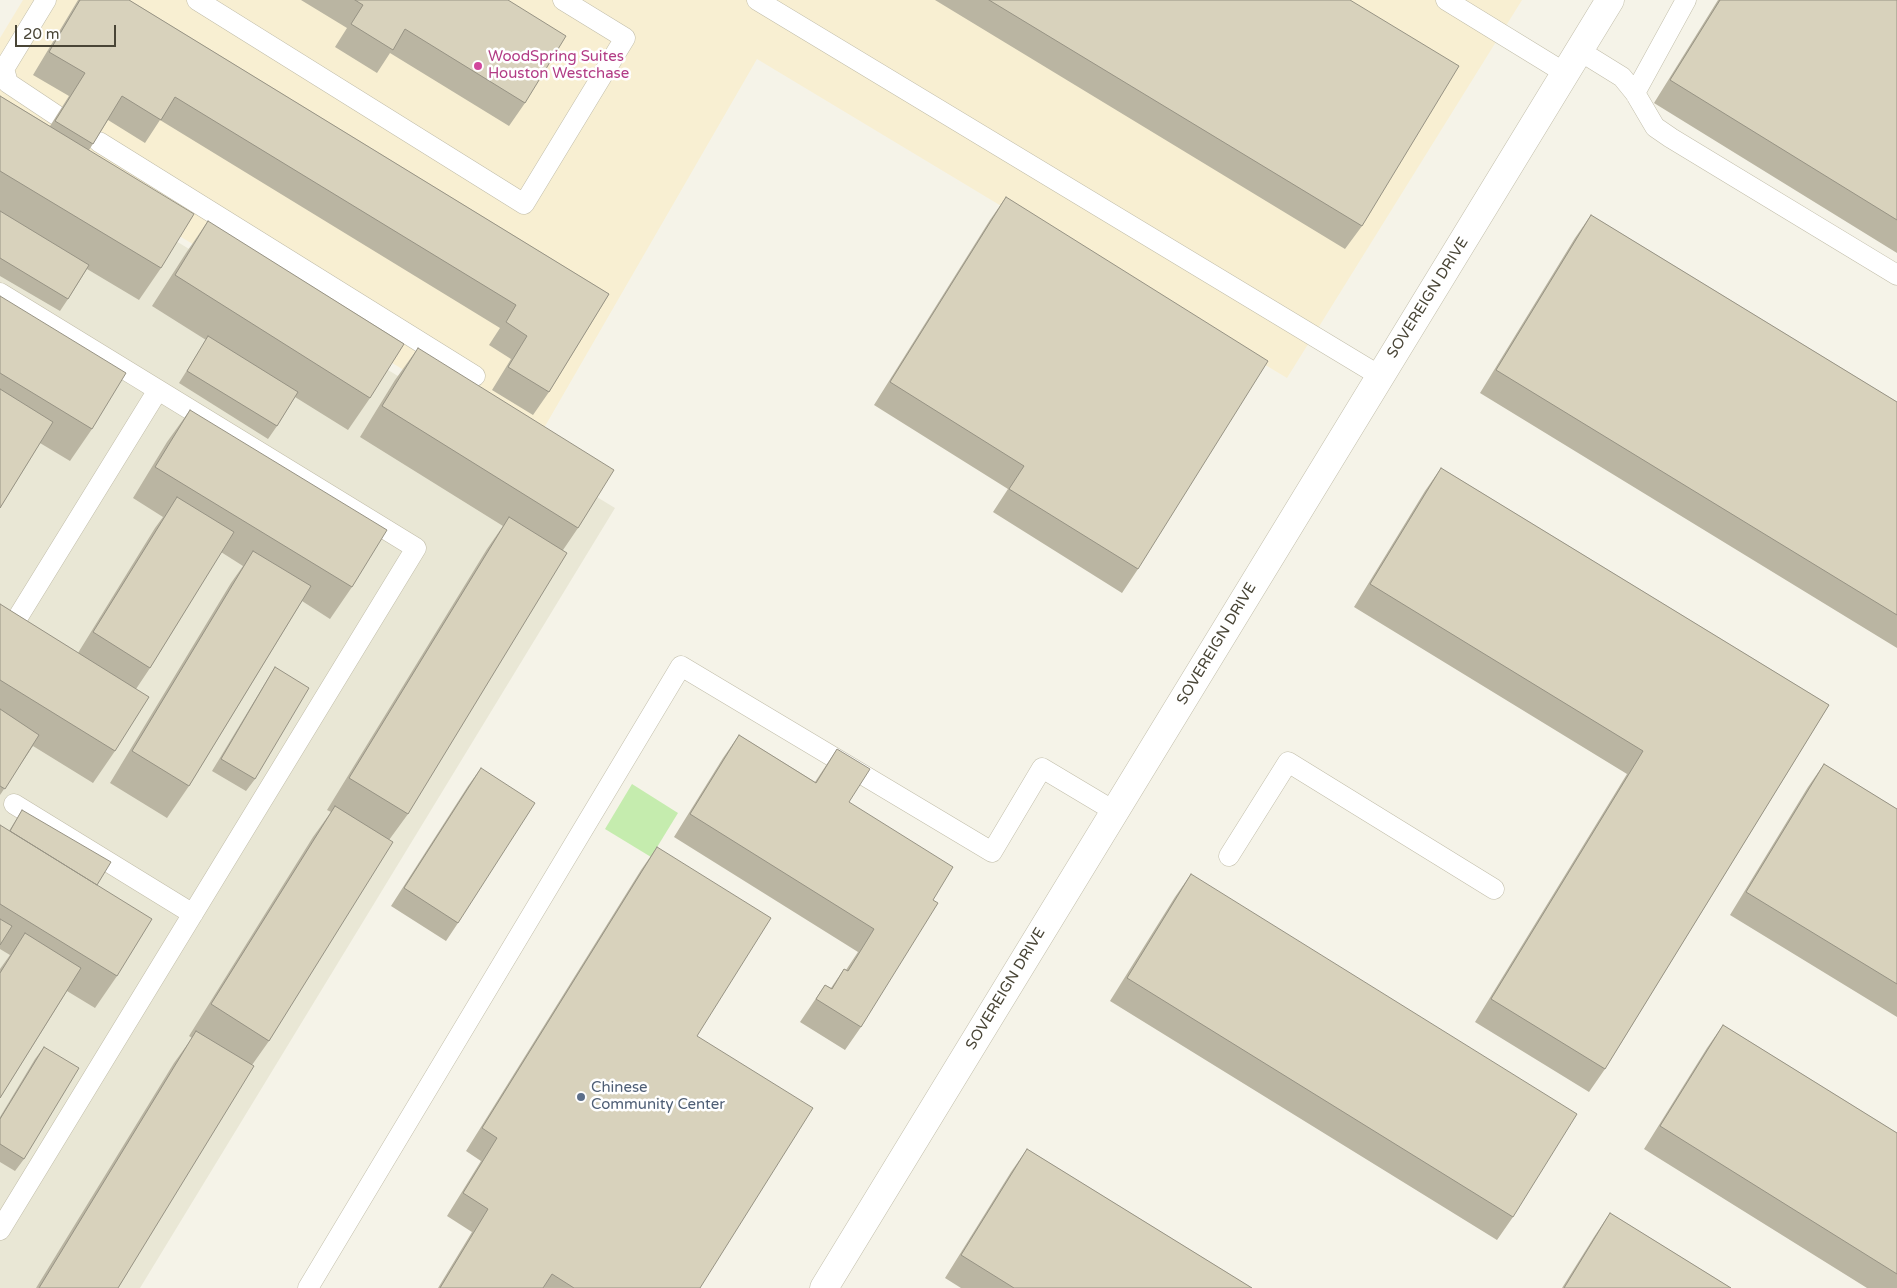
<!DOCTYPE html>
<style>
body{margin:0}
#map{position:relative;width:1897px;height:1288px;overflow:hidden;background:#f5f3e8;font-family:"Varela Round",sans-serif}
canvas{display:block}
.scale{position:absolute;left:15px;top:25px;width:101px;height:22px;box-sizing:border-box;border:2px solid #494536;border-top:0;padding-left:6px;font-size:15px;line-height:18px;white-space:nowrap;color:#494536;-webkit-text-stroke:4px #fff;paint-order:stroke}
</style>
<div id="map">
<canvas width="1897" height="1288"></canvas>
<div class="scale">20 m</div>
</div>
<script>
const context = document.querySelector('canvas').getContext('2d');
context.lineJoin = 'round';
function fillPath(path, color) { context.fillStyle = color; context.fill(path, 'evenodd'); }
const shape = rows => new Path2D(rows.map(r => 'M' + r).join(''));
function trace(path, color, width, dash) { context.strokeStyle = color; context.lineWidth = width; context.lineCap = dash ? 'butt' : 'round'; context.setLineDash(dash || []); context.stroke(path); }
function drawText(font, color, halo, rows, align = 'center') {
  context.font = font + ' "Varela Round",sans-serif'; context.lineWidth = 5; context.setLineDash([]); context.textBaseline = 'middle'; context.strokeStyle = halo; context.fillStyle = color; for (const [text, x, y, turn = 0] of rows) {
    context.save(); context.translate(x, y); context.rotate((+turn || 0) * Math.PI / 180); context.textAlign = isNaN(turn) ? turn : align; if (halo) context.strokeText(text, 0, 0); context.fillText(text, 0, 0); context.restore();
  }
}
fillPath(shape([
 [0,134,615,508,140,1288,0,1288]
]), '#e9e7d5');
fillPath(shape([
 [23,0,1522,0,1287,378,757,59,533,447,0,129,0,38]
]), '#f8efd2');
fillPath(shape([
 [632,784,678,813,651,857,605,829]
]), '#c5ecae');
const lane = shape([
 [46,0,4,69,8,83,56,115],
 [197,0,524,204,625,38,563,0],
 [757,0,1380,376],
 [1446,0,1565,73],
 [1580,51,1622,77,1635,93,1655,127,1671,138,1897,275],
 [1635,93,1686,0],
 [99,142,475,376],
 [0,293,416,548,0,1230],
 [10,630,158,390],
 [14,804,193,914],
 [1229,856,1288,762,1494,889],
 [308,1288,681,666,992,852,1042,768,1114,811]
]);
const street = shape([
 [824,1288,1610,0]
]);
trace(lane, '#c1bda9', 21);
trace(street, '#c1bda9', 29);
trace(lane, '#fff', 20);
trace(street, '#fff', 28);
fillPath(shape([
 [78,0,129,0,609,294,549,392,533,415,492,390,511,359,489,345,500,328,160,120,145,143,108,120,89,150,161,268,139,300,87,269,68,299,60,311,0,276,0,96,50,126,69,96,33,75],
 [301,0,508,0,525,103,509,126,390,53,377,73,335,47,347,28],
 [935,0,1350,0,1362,226,1345,249],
 [1718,0,1897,0,1897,253,1654,103],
 [1006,197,1138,569,1122,593,993,512,1008,489,874,405,990,220],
 [1591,215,1897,402,1897,648,1480,393,1575,238],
 [208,221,370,398,348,430,295,397,277,426,268,439,179,383,206,340,152,306,186,253],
 [0,296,92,429,70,461,40,443,0,508],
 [418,348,578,528,563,550,408,814,389,840,269,1041,252,1065,118,1288,36,1288,174,1063,192,1038,189,1036,313,837,331,812,327,810,487,549,503,526,360,437,395,380],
 [190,410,352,587,330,619,302,601,189,786,167,818,110,783,231,583,243,566,221,552,150,668,136,689,115,751,93,783,33,746,0,795,0,604,78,653,155,528,163,517,133,498,167,442],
 [1441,468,1829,705,1605,1069,1589,1092,1475,1022,1627,774,1354,607,1425,491],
 [275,667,255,779,246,791,212,771,267,680],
 [739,735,815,782,837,749,849,802,933,900,861,1027,845,1050,800,1022,825,985,831,988,844,969,846,970,858,952,674,837,723,758],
 [1824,764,1897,809,1897,1017,1730,915,1808,787],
 [481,768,458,923,446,941,391,906,468,786],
 [22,810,97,885,117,976,95,1008,67,991,0,1098,0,969,10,955,0,949,0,825,9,831],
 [657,847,697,1036,700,1288,438,1288,472,1232,447,1216,481,1161,466,1151,641,870],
 [1191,874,1513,1217,1497,1240,1110,1001,1175,897],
 [1723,1025,1897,1133,1897,1288,1867,1288,1644,1149,1707,1048],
 [44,1047,24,1159,15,1171,0,1162,0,1117,35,1059],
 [1027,1149,1252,1288,961,1288,945,1278,1011,1172],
 [1610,1213,1731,1288,1562,1288,1594,1237]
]), '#bab5a2');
const building = shape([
 [80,0,129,0,609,294,549,392,508,367,527,336,506,322,516,305,175,97,161,120,122,96,93,144,55,121,85,73,49,52,80,0],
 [355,0,508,0,566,36,525,103,405,29,393,50,351,24,363,5,355,0],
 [989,0,1350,0,1459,66,1362,226,989,0],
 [1720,0,1897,0,1897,220,1670,80,1720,0],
 [0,96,194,214,161,268,0,171,0,96],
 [1006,197,1268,361,1138,569,1009,489,1024,466,890,382,1006,197],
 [0,211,89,265,68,299,0,258,0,211],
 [1591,215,1897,402,1897,615,1496,370,1591,215],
 [208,221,404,344,370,398,175,275,208,221],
 [0,296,126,373,92,429,0,373,0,296],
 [208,336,298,392,277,426,187,371,208,336],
 [418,348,614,470,578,528,382,406,418,348],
 [0,389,53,422,0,508,0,389],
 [190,410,387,530,352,587,155,467,190,410],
 [1441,468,1829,705,1605,1069,1491,999,1643,751,1370,584,1441,468],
 [177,497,234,532,150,668,93,632,177,497],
 [509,517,567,553,408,814,349,778,509,517],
 [253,551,311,586,189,786,132,751,253,551],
 [0,604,149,697,115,751,0,680,0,604],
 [275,667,309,688,255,779,221,759,275,667],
 [0,709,39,735,5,789,0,786,0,709],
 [739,735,816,783,837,749,870,769,849,802,953,867,933,900,938,903,861,1027,816,999,825,985,832,989,844,969,848,971,874,929,690,814,739,735],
 [1824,764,1897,809,1897,984,1746,892,1824,764],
 [481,768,535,803,458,923,404,888,481,768],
 [335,806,393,842,269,1041,211,1004,335,806],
 [22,810,111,862,97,885,10,831,22,810],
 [0,825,152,919,117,976,0,904,0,825],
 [657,847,771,918,697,1036,813,1108,700,1288,574,1288,552,1274,543,1288,440,1288,488,1209,463,1193,497,1138,482,1128,657,847],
 [1191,874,1577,1114,1513,1217,1127,978,1191,874],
 [0,919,12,926,0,945,0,919],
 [25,933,81,968,0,1098,0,973,25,933],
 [1723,1025,1897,1133,1897,1274,1660,1126,1723,1025],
 [196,1031,254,1066,118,1288,39,1288,196,1031],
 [44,1047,79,1068,24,1159,0,1144,0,1119,44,1047],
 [1027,1149,1252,1288,1014,1288,961,1255,1027,1149],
 [1610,1213,1731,1288,1564,1288,1610,1213]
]);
fillPath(building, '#d8d2bc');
trace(building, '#979384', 1);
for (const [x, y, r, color] of [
 [478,66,5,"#d1479c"],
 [581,1097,5,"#5c6f8a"]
]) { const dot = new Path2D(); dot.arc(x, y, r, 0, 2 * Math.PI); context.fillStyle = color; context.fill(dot); trace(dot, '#fff', 2); }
drawText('15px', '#b23c85', '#fff', [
 ["WoodSpring Suites",488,57],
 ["Houston Westchase",488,74]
], 'left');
drawText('15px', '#494536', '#fff', [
 ["SOVEREIGN DRIVE",1428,298,-58],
 ["SOVEREIGN DRIVE",1217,644,-59],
 ["SOVEREIGN DRIVE",1006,989,-59]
]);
drawText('15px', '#4e5e75', '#fff', [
 ["Chinese",591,1088],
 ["Community Center",591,1105]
], 'left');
</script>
